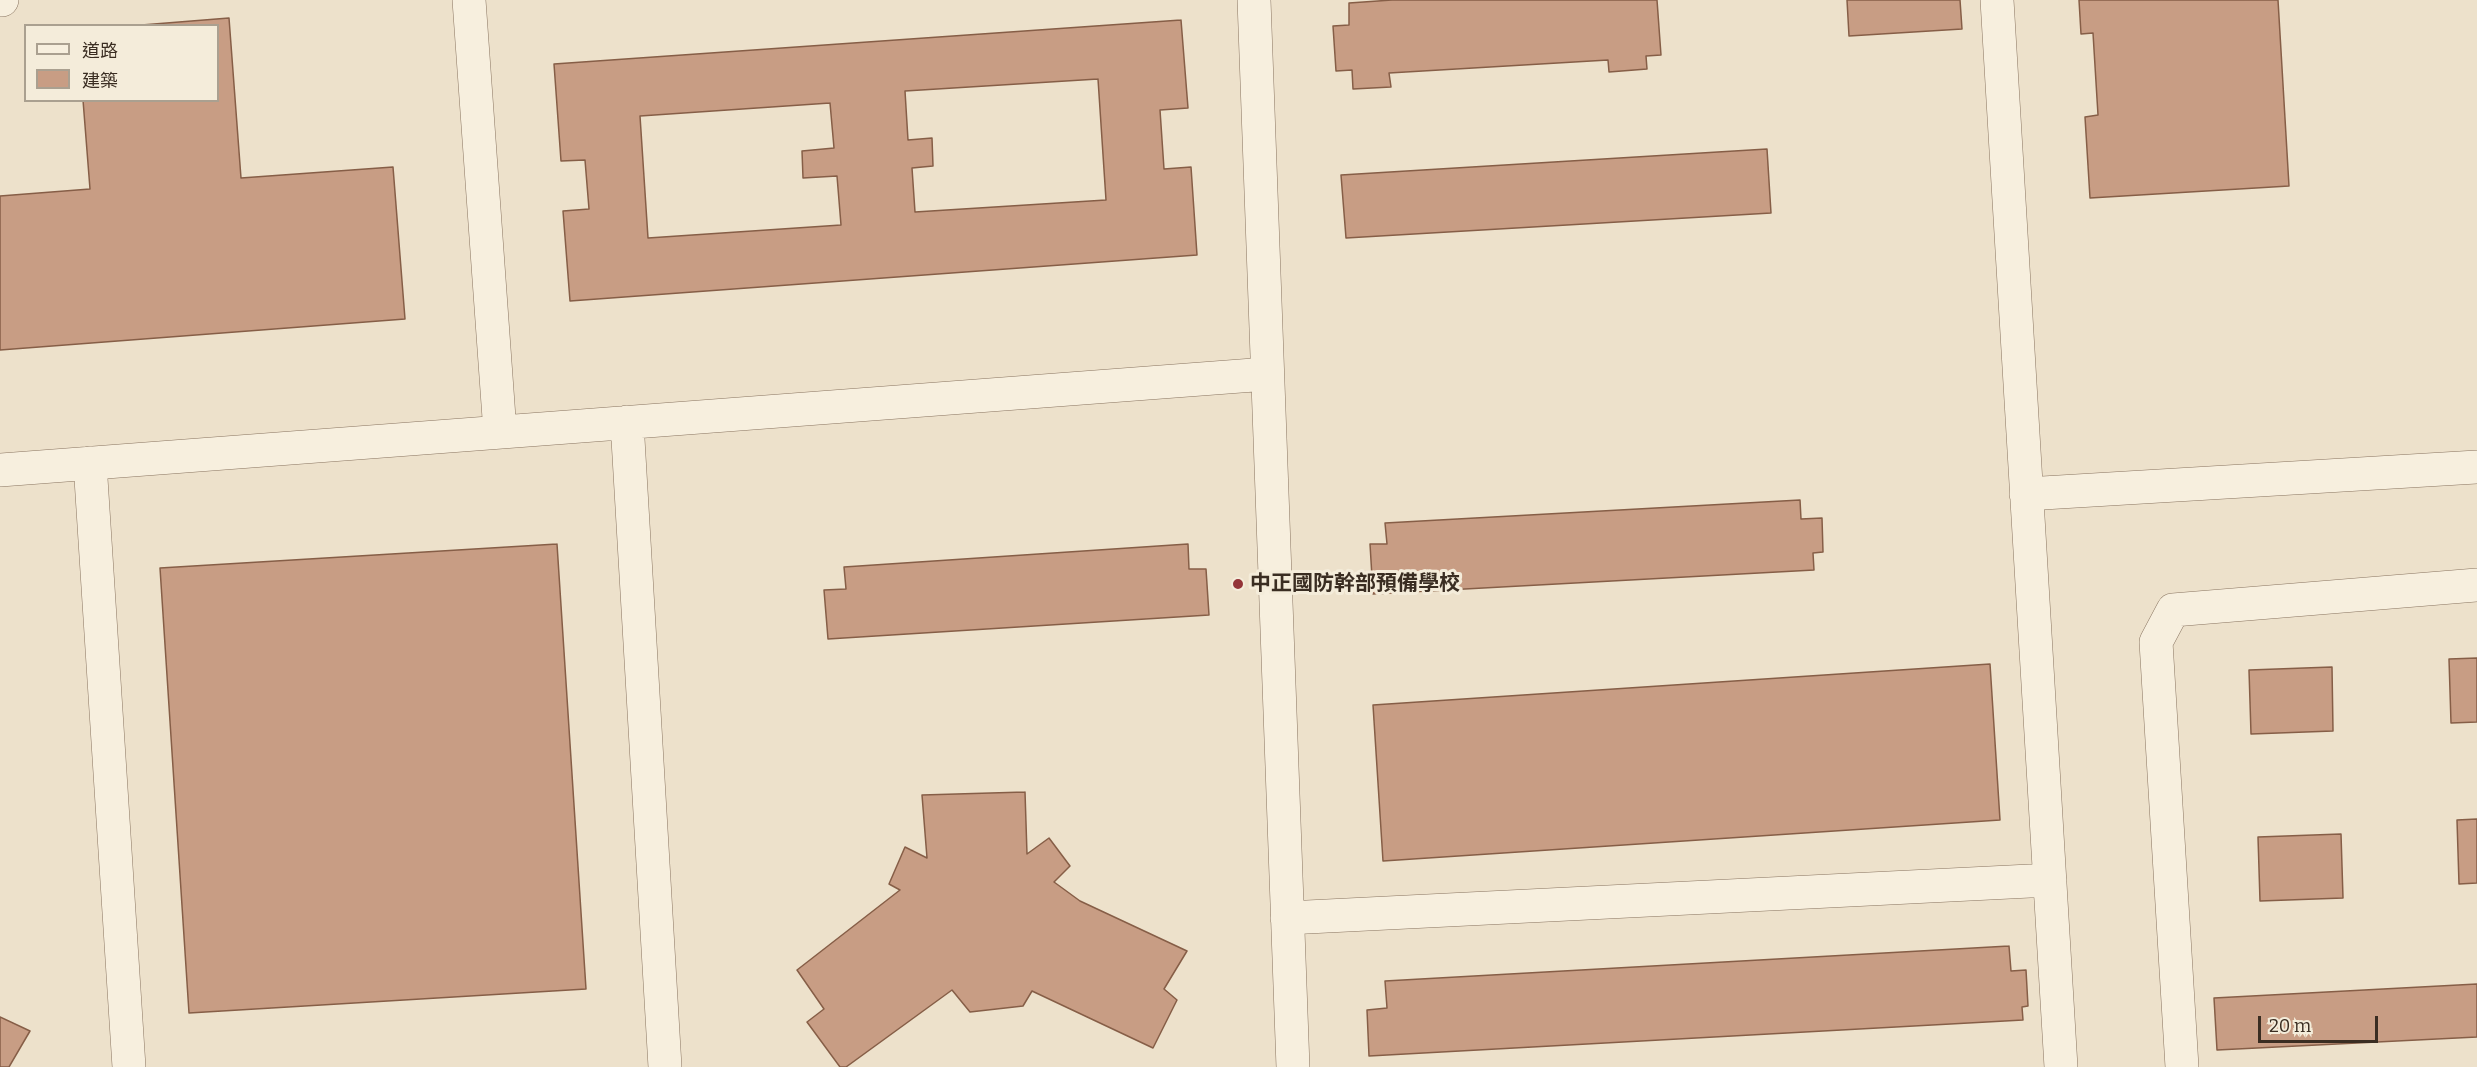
<!DOCTYPE html>
<meta charset="utf-8">
<style>
body{margin:0}
#map{position:relative;width:2477px;height:1067px;overflow:hidden;background:#ede1cb;font-family:Bitter,"Noto Sans TC",serif}
canvas{display:block}
.legend{position:absolute;left:24px;top:24px;width:195px;height:78px;box-sizing:border-box;background:#f4ecda;border:2px solid #aaa090;margin:0;padding:8px 10px;list-style:none;font-size:18px;color:#3a2d22}
.legend li{display:flex;align-items:center;gap:12px;height:30px}
.legend b{width:30px;border:2px solid #aaa090}
.scale{position:absolute;left:2258px;top:1016px;width:120px;height:27px;box-sizing:border-box;border:3px solid #3a2d22;border-top:0;padding-left:8px;font-size:18px;line-height:21px;white-space:nowrap;color:#3a2d22;-webkit-text-stroke:4px #f4ecda;paint-order:stroke}
</style>
<div id="map">
<canvas width="2477" height="1067"></canvas>
<ul class="legend">
<li><b style="height:8px;background:#f7efde"></b>道路</li>
<li><b style="height:16px;background:#c89d84"></b>建築</li>
</ul>
<div class="scale">20 m</div>
</div>
<script>
const context = document.querySelector('canvas').getContext('2d');
context.lineJoin = 'round';
function fillPath(path, color) { context.fillStyle = color; context.fill(path, 'evenodd'); }
const shape = rows => new Path2D(rows.map(r => 'M' + r).join(''));
function trace(path, color, width, dash) { context.strokeStyle = color; context.lineWidth = width; context.lineCap = dash ? 'butt' : 'round'; context.setLineDash(dash || []); context.stroke(path); }
function drawText(font, color, halo, rows, align = 'center') {
  context.font = font + ' Bitter,"Noto Sans TC",serif'; context.lineWidth = 6; context.setLineDash([]); context.textBaseline = 'middle'; context.strokeStyle = halo; context.fillStyle = color; for (const [text, x, y, turn = 0] of rows) {
    context.save(); context.translate(x, y); context.rotate((+turn || 0) * Math.PI / 180); context.textAlign = isNaN(turn) ? turn : align; if (halo) context.strokeText(text, 0, 0); context.fillText(text, 0, 0); context.restore();
  }
}
const building = shape([
 [1392,0,1657,0,1661,55,1646,56,1647,69,1609,72,1608,60,1389,73,1391,87,1353,89,1352,70,1336,71,1333,26,1349,25,1349,3,1392,0],
 [1847,0,1960,0,1962,29,1849,36,1847,0],
 [2079,0,2278,0,2289,186,2090,198,2085,117,2098,115,2093,33,2081,34,2079,0],
 [229,18,241,178,393,167,405,319,0,350,0,196,90,189,83,100,218,100,218,26,129,26,229,18],
 [1181,20,1188,108,1160,110,1164,169,1191,167,1197,255,570,301,563,211,589,209,585,160,561,161,554,64,1181,20],
 [1098,79,1106,200,915,212,912,168,933,166,932,138,908,140,905,91,1098,79],
 [830,103,834,148,802,151,803,178,837,176,841,225,648,238,640,116,830,103],
 [1767,149,1771,213,1346,238,1341,175,1767,149],
 [1800,500,1801,519,1822,518,1823,552,1813,553,1814,570,1373,594,1370,544,1387,544,1385,523,1800,500],
 [557,544,586,989,189,1013,160,568,557,544],
 [1188,544,1189,569,1206,569,1209,615,828,639,824,590,846,589,844,567,1188,544],
 [2477,658,2477,722,2451,723,2449,659,2477,658],
 [1990,664,2000,820,1383,861,1373,705,1990,664],
 [2332,667,2333,731,2251,734,2249,670,2332,667],
 [1025,792,1027,854,1049,838,1070,866,1054,882,1080,901,1187,951,1164,989,1177,1000,1153,1048,1032,991,1023,1006,970,1012,952,990,846,1067,840,1067,807,1022,824,1009,797,970,900,890,889,884,905,847,927,858,922,795,1025,792],
 [2477,819,2477,883,2459,884,2457,820,2477,819],
 [2341,834,2343,898,2260,901,2258,837,2341,834],
 [2009,946,2011,971,2026,970,2028,1006,2022,1007,2023,1020,1369,1056,1367,1010,1387,1008,1385,981,2009,946],
 [2477,984,2477,1037,2217,1050,2214,998,2477,984],
 [0,1017,30,1031,9,1067,0,1067,0,1017]
]);
fillPath(building, '#c89d84');
trace(building, '#865e47', 1.5);
const minor = shape([
 [0,0,2,0],
 [469,0,500,432],
 [1254,0,1293,1067],
 [1997,0,2061,1067],
 [627,422,665,1067],
 [90,463,129,1067],
 [0,470,1267,374],
 [2026,494,2477,467],
 [1287,918,2050,880],
 [2182,1067,2156,642,2173,610,2477,585]
]);
trace(minor, '#897460', 34);
trace(minor, '#f7efde', 33);
for (const [x, y, r, color] of [
 [1238,584,6,"#943438"]
]) { const dot = new Path2D(); dot.arc(x, y, r, 0, 2 * Math.PI); context.fillStyle = color; context.fill(dot); trace(dot, '#f4ecda', 2); }
drawText('bold 21px', '#3a2d22', '#f4ecda', [
 ["中正國防幹部預備學校",1250,584]
], 'left');
</script>
